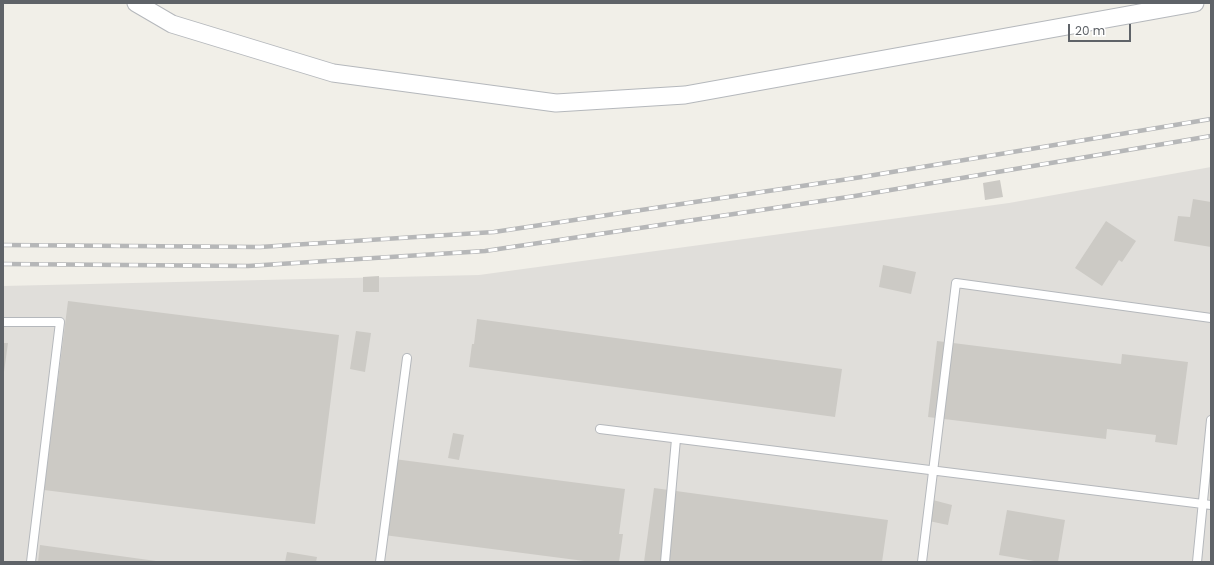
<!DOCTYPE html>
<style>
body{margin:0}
#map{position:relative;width:1214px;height:565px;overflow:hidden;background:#f1efe8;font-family:Poppins,sans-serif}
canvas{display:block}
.frame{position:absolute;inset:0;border:4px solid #5f6368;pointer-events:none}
.scale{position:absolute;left:1068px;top:24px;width:63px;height:18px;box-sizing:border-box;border:2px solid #5f6368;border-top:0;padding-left:5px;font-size:12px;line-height:14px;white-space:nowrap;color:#5f6368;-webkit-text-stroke:3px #fff;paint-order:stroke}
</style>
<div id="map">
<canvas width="1214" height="565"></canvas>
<div class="frame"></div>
<div class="scale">20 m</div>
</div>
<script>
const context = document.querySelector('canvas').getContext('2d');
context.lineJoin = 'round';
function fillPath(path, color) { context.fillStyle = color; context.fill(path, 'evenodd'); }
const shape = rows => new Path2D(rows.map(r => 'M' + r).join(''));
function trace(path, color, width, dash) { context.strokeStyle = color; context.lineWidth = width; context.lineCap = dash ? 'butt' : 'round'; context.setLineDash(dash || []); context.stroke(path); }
fillPath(shape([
 [1211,167,1211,562,3,562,3,286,479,275,1009,203]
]), '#e0deda');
fillPath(shape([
 [1000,180,1003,197,985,200,983,183],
 [1193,199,1211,202,1211,247,1174,241,1178,216,1190,217],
 [1106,221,1136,241,1122,262,1119,260,1102,286,1075,268],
 [883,265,916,272,911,294,879,287],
 [379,276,379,292,363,292,363,277],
 [68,301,339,335,315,524,44,490],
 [477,319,842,369,835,417,469,367,472,344,474,344],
 [356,331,371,333,365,372,350,369],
 [937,341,1121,364,1122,354,1188,362,1177,445,1155,442,1156,435,1107,429,1106,439,928,417],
 [3,343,8,343,4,372,3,372],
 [453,433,464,435,459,460,448,458],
 [394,459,625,489,619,534,623,534,619,562,592,562,384,535],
 [654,488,888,520,882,562,644,562],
 [929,499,952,505,948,525,924,520],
 [1007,510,1065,520,1058,562,1040,562,999,555],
 [40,545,156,561,156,562,38,562],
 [287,552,317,557,316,562,285,562]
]), '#cccac5');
const service = shape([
 [3,322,60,322,31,562],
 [600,429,1211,505],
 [380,562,407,358],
 [665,562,676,439],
 [922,562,956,283,1211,318],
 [1197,562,1211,420]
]);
const minor = shape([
 [136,3,172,24,333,73,556,103,685,95,1195,3]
]);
trace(service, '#b5b8bc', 10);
trace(minor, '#b5b8bc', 19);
trace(service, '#fff', 8);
trace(minor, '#fff', 17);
const rail = shape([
 [3,245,260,247,494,232,862,177,1211,119],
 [3,264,248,266,485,251,855,196,1211,136]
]);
trace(rail, '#b6b7b8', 4.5);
trace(rail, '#fff', 3, [9]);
</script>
